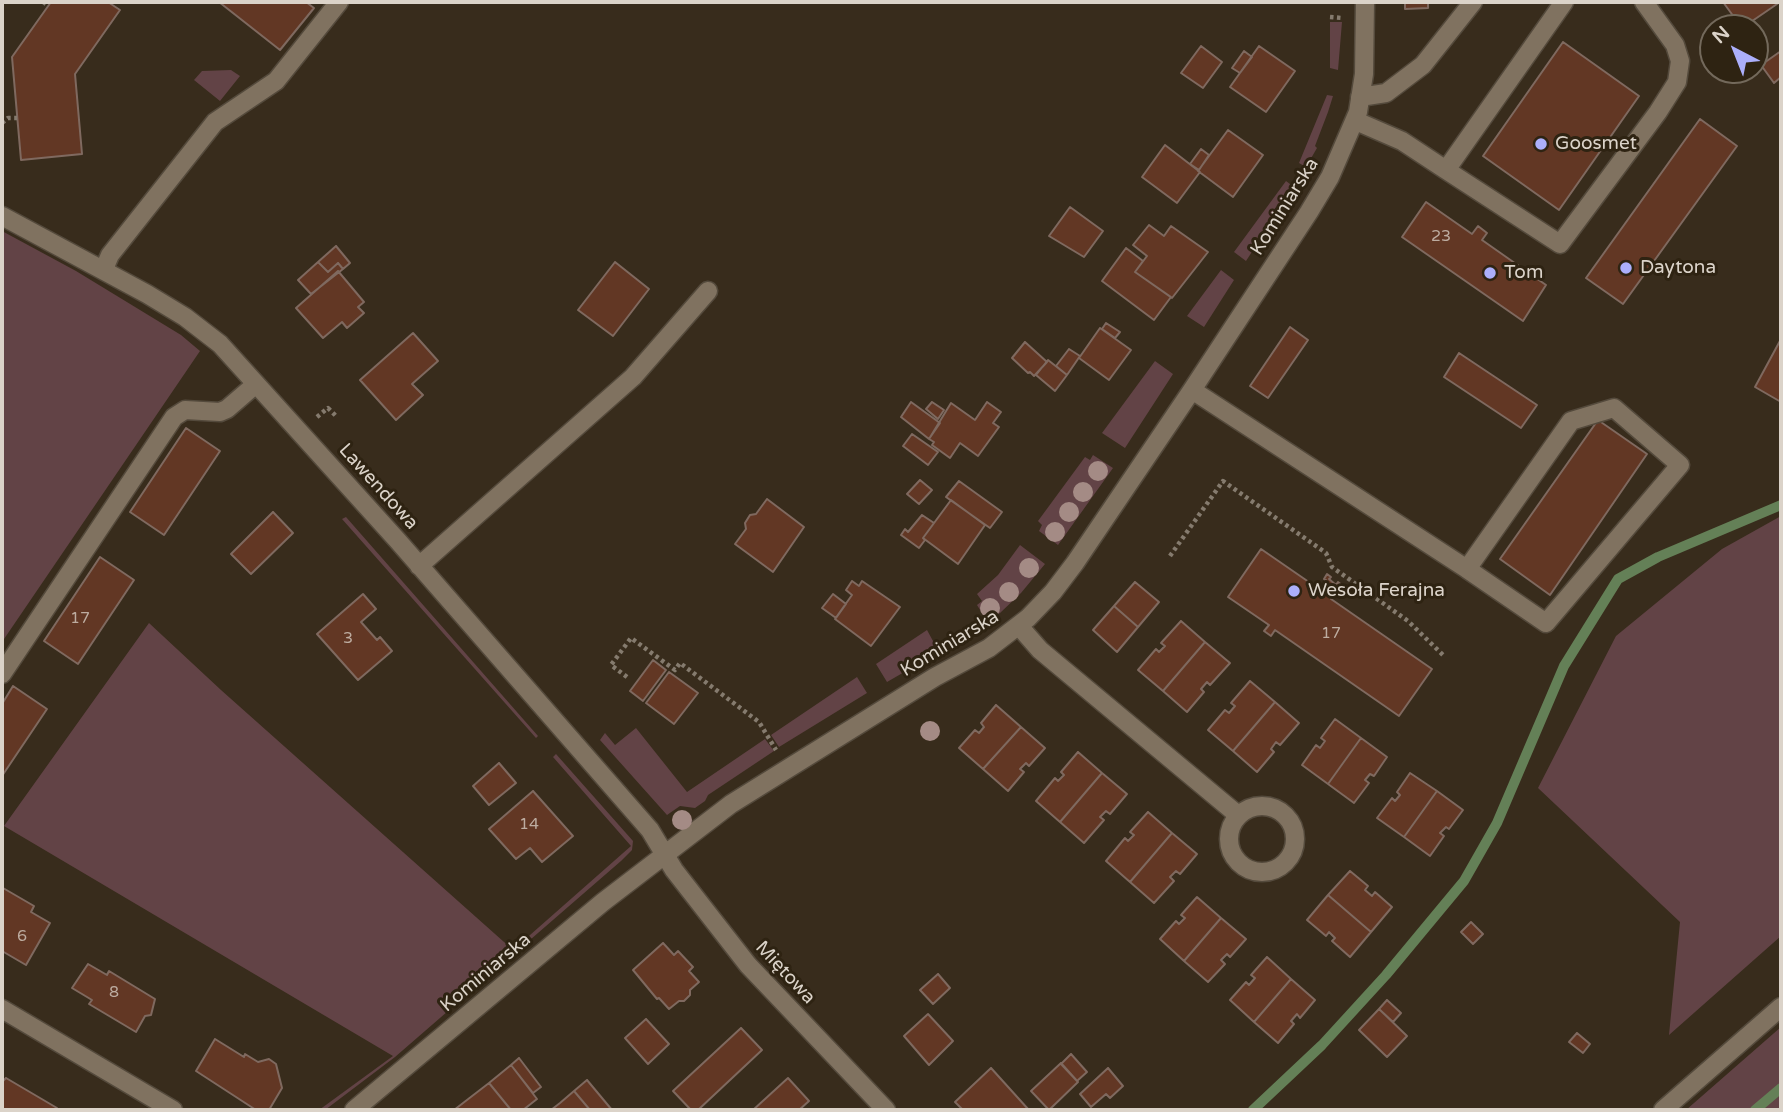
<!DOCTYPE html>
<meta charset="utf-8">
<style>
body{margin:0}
#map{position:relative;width:1783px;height:1112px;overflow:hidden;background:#382c1c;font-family:"Varela Round",sans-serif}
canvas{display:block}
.frame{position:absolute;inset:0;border:4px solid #dbd3c9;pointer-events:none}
.north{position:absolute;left:1699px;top:14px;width:70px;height:70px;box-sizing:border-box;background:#2e2312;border:2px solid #73695b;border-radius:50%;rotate:318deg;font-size:19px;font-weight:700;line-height:28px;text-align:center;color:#dbd3c9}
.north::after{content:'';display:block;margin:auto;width:24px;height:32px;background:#acaffb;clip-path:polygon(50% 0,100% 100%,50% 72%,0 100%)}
</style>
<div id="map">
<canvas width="1783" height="1112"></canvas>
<div class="frame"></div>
<div class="north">N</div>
</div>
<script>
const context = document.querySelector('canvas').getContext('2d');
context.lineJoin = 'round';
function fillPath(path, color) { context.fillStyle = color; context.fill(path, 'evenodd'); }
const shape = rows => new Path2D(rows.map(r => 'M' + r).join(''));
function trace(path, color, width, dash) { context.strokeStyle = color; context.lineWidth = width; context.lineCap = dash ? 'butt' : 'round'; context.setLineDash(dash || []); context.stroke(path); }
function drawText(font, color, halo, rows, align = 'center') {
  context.font = font + ' "Varela Round",sans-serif'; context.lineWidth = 6; context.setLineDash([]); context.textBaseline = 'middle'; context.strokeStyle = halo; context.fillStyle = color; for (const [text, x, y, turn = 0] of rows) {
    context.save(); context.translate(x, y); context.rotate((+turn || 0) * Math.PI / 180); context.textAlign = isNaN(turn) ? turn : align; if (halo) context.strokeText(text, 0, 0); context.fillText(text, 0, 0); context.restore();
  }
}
fillPath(shape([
 [1330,22,1342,22,1338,70,1330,68],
 [231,70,240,76,220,101,194,80,202,71],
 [1327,95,1333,96,1328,112,1315,146,1317,148,1306,167,1299,163],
 [1286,181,1294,187,1246,261,1234,252],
 [2,231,76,271,181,335,200,351,2,642],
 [1221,270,1234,280,1204,327,1187,316],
 [1155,361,1173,374,1125,448,1102,433],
 [1093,455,1113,468,1058,545,1039,531,1042,525,1038,521,1085,457,1090,460],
 [1781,516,1781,936,1669,1035,1680,922,1538,788,1616,636,1722,549],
 [346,517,538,736,536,738,342,519],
 [1020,545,1045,564,1021,593,1000,613,987,621,977,605,982,601,977,594,998,575],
 [149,623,221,690,513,950,631,846,553,757,556,754,633,841,632,850,621,861,395,1057,325,1110,319,1110,393,1056,4,826],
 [927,630,939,652,887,682,876,664],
 [857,677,867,693,779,747,771,735],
 [636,728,687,792,765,739,774,751,708,795,705,801,695,808,680,806,667,815,600,740,605,733,615,745],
 [1781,1027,1781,1110,1686,1110]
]), '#624346');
trace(shape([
 [1253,1110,1322,1045,1386,975,1464,881,1497,823,1564,666,1618,579,1658,557,1781,505],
 [1755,1110,1781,1088]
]), '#648057', 10);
const building = shape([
 [51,2,108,2,120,10,75,74,82,154,21,160,12,57,51,2],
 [219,2,306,2,314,8,280,50,219,2],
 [1405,2,1428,2,1428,8,1405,9,1405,2],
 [1723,2,1780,2,1742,28,1723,2],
 [1563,42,1639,96,1559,210,1483,156,1563,42],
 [1201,46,1222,62,1203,88,1181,73,1201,46],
 [1259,46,1295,71,1266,112,1230,87,1259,46],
 [1244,51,1252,57,1240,73,1232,68,1244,51],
 [1781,51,1781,77,1774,83,1761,65,1781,51],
 [1700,119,1737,146,1623,304,1586,278,1700,119],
 [1228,130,1263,155,1233,197,1198,171,1228,130],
 [1165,145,1200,172,1177,203,1142,177,1165,145],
 [1201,149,1209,155,1199,170,1190,164,1201,149],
 [1426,202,1472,234,1478,226,1487,233,1482,240,1546,285,1523,321,1402,237,1426,202],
 [1070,207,1103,231,1084,257,1049,236,1070,207],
 [1149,225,1164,236,1171,226,1208,252,1172,298,1135,272,1147,256,1133,245,1149,225],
 [336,246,350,263,343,269,338,263,328,272,318,262,336,246],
 [1126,248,1143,261,1135,272,1171,297,1154,320,1102,281,1126,248],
 [318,262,328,272,338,263,343,269,311,294,298,280,318,262],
 [615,262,649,289,613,336,578,310,615,262],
 [338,271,364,302,358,307,364,313,347,328,342,322,323,338,296,308,338,271],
 [1106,323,1120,332,1115,338,1102,329,1106,323],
 [1290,327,1308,340,1268,398,1250,386,1290,327],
 [1100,328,1131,350,1109,380,1079,358,1100,328],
 [413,333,438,361,412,384,423,395,396,420,360,380,413,333],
 [1781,339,1781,402,1755,387,1781,339],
 [1025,342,1047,362,1034,376,1030,372,1028,373,1012,358,1025,342],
 [1069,349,1080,356,1067,375,1056,366,1069,349],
 [1459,353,1537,405,1521,428,1444,377,1459,353],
 [1048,360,1067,375,1055,391,1036,375,1048,360],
 [911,402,940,423,929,439,901,417,911,402],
 [932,402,944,410,938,419,926,409,932,402],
 [987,402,1001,412,993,423,999,427,978,456,960,443,950,458,932,445,934,442,929,439,951,403,975,420,987,402],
 [1598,420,1647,454,1550,595,1500,559,1598,420],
 [186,428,220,451,164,535,130,512,186,428],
 [912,434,938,452,928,465,903,446,912,434],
 [920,480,932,490,919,504,907,494,920,480],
 [959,481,1002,512,990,528,946,497,959,481],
 [767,499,804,527,773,572,735,544,746,529,745,523,750,515,756,514,767,499],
 [951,500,985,525,958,564,923,538,951,500],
 [273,512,293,533,251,574,231,554,273,512],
 [922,515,934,523,923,538,925,540,919,548,901,535,905,529,908,532,922,515],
 [1261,549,1319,589,1326,580,1324,579,1327,574,1331,577,1329,579,1336,585,1338,582,1343,586,1331,599,1432,669,1399,716,1275,630,1271,636,1264,631,1269,625,1228,597,1261,549],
 [100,557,134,580,78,664,44,641,100,557],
 [852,581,859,586,862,581,900,607,871,646,835,619,852,595,846,590,852,581],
 [1135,582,1159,602,1138,627,1114,606,1135,582],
 [363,594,376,609,361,622,377,640,380,637,392,651,358,680,317,634,363,594],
 [833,594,846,604,836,618,822,608,833,594],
 [1114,606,1138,627,1117,652,1093,630,1114,606],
 [1181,621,1205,642,1163,691,1138,670,1156,649,1159,652,1165,646,1161,643,1181,621],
 [1205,642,1230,663,1210,685,1207,682,1201,689,1204,692,1187,712,1163,691,1205,642],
 [653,660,666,670,643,701,630,691,653,660],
 [669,672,698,693,674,724,646,703,669,672],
 [1250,681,1275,702,1233,751,1208,730,1225,710,1229,713,1235,706,1231,703,1250,681],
 [13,686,47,709,2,776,2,704,13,686],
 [1275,702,1299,723,1280,745,1276,742,1271,749,1274,752,1257,772,1233,751,1275,702],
 [996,705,1021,727,983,769,959,748,975,730,979,733,984,727,981,723,996,705],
 [1335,719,1361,738,1328,784,1302,765,1316,745,1320,748,1325,741,1321,738,1335,719],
 [1021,727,1045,748,1029,766,1026,763,1020,769,1024,772,1008,791,983,769,1021,727],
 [1361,738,1387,757,1374,776,1370,774,1365,780,1369,783,1354,803,1328,784,1361,738],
 [1078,752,1102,773,1060,822,1036,801,1055,778,1058,781,1064,775,1061,772,1078,752],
 [499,763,516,783,489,805,473,786,499,763],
 [1102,773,1127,794,1110,814,1106,811,1100,817,1104,820,1084,843,1060,822,1102,773],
 [1410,773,1437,791,1404,837,1377,818,1392,798,1395,801,1400,795,1397,792,1410,773],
 [533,791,573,836,542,862,530,848,516,859,489,829,533,791],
 [1437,791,1463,810,1449,829,1446,827,1440,833,1444,836,1430,856,1404,837,1437,791],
 [1148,812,1172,833,1130,882,1106,861,1125,838,1128,841,1134,835,1130,832,1148,812],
 [1172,833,1197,854,1180,874,1176,871,1170,877,1174,881,1154,903,1130,882,1172,833],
 [1350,871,1368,886,1365,890,1372,896,1375,892,1392,907,1371,932,1328,895,1350,871],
 [3,888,34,906,31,912,50,923,26,965,2,951,3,888],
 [1328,895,1371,932,1350,957,1332,941,1335,938,1329,932,1326,936,1307,920,1328,895],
 [1197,897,1221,918,1184,961,1160,939,1176,921,1179,924,1185,918,1181,915,1197,897],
 [1221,918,1246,939,1230,957,1227,954,1221,960,1225,964,1208,982,1184,961,1221,918],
 [1471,922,1483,934,1473,944,1461,932,1471,922],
 [663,943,674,955,678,951,693,967,689,971,699,982,690,990,690,995,684,1001,679,1001,669,1009,659,998,657,999,633,970,663,943],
 [1267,957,1291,979,1254,1022,1230,1000,1246,982,1249,985,1255,978,1251,975,1267,957],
 [88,964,107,975,109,971,155,999,151,1015,145,1016,136,1032,89,1004,92,1000,72,988,88,964],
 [938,974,950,988,933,1004,920,990,938,974],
 [1291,979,1315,1000,1300,1018,1297,1014,1291,1021,1294,1024,1278,1043,1254,1022,1291,979],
 [1387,1000,1401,1013,1393,1022,1379,1009,1387,1000],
 [1379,1009,1407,1036,1387,1057,1359,1030,1379,1009],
 [928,1014,953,1041,929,1065,904,1036,928,1014],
 [646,1019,669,1044,648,1064,625,1038,646,1019],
 [741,1028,762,1050,698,1110,691,1110,673,1091,741,1028],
 [1577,1033,1590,1044,1583,1053,1569,1042,1577,1033],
 [215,1039,244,1057,245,1054,258,1062,269,1059,276,1064,282,1088,269,1110,256,1110,196,1071,215,1039],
 [1071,1054,1087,1072,1077,1081,1061,1064,1071,1054],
 [519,1058,541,1087,533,1093,511,1065,519,1058],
 [1061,1063,1078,1082,1049,1110,1031,1091,1061,1063],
 [511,1065,537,1099,523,1110,511,1110,489,1083,511,1065],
 [991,1068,1028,1109,1027,1110,963,1110,955,1102,991,1068],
 [1108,1068,1123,1086,1110,1098,1106,1094,1091,1107,1080,1094,1108,1068],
 [6,1078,57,1108,56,1110,2,1110,2,1082,6,1078],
 [788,1078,809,1101,799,1110,753,1110,788,1078],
 [587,1080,612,1110,590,1110,574,1091,587,1080],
 [489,1083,511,1110,454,1110,489,1083],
 [574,1091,590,1110,551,1110,560,1103,574,1091]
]);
fillPath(building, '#623724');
trace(building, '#7f695f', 2);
const minor = shape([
 [1360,97,1386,93,1423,65,1473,2],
 [1356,121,1402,141,1446,170,1564,2],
 [1446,170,1560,244,1658,112,1677,82,1680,61,1675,45,1644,2],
 [2,216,147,294,185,317,220,344,398,541,650,830,674,870,748,965,886,1110],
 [104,269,110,255,215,122,276,81,339,2],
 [1192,390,1467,569,1571,421,1614,408,1680,465,1546,623,1467,569],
 [419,566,633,377,708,291],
 [1019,626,1040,650,1238,815],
 [2,674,174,417,185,410,220,412,227,409,256,384],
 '1229 839a33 33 0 1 1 66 0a33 33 0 1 1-66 0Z',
 [2,1009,173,1110],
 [354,1110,603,902,731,804,935,677,989,648,1028,618,1053,592,1075,563,1192,390,1309,212,1330,177,1358,112,1364,74,1365,2],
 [1663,1110,1781,1007]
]);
trace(minor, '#544a3c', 21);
trace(shape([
 [43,2,46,4],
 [1330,17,1342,18],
 [2,123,8,118,17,118],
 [317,417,328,408,337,417],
 [1170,556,1223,481,1326,553,1332,567,1408,621,1444,656],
 [627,677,611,665,631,638,675,670,680,663,759,722,776,750]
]), '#857b6e', 4.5, [3.5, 3.5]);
trace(minor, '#807260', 18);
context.fillStyle = '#a48b85';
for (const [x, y] of [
 [1098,471],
 [1083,492],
 [1069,512],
 [1055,532],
 [1029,568],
 [1009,592],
 [990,608],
 [930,731],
 [682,820]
]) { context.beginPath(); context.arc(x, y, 10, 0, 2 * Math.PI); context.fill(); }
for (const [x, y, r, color] of [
 [1541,144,7,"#acaffb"],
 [1626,268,7,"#acaffb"],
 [1490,273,7,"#acaffb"],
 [1294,591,7,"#acaffb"]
]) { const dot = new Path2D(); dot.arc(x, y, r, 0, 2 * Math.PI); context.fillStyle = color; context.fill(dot); trace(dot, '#2e2312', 2.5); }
drawText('16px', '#bdaca0', null, [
 ["23",1441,237],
 ["17",80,619],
 ["17",1331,634],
 ["3",348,639],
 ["14",529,825],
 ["6",22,937],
 ["8",114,993]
]);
drawText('19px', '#dbd3c9', '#2e2312', [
 ["Goosmet",1555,144],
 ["Daytona",1640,268],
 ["Tom",1504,273],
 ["Wesoła Ferajna",1308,591]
], 'left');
drawText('19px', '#dbd3c9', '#2e2312', [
 ["Kominiarska",1285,207,-58],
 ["Lawendowa",378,487,48],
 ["Kominiarska",950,644,-31],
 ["Kominiarska",486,973,-40],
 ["Miętowa",785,973,47]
]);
</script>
